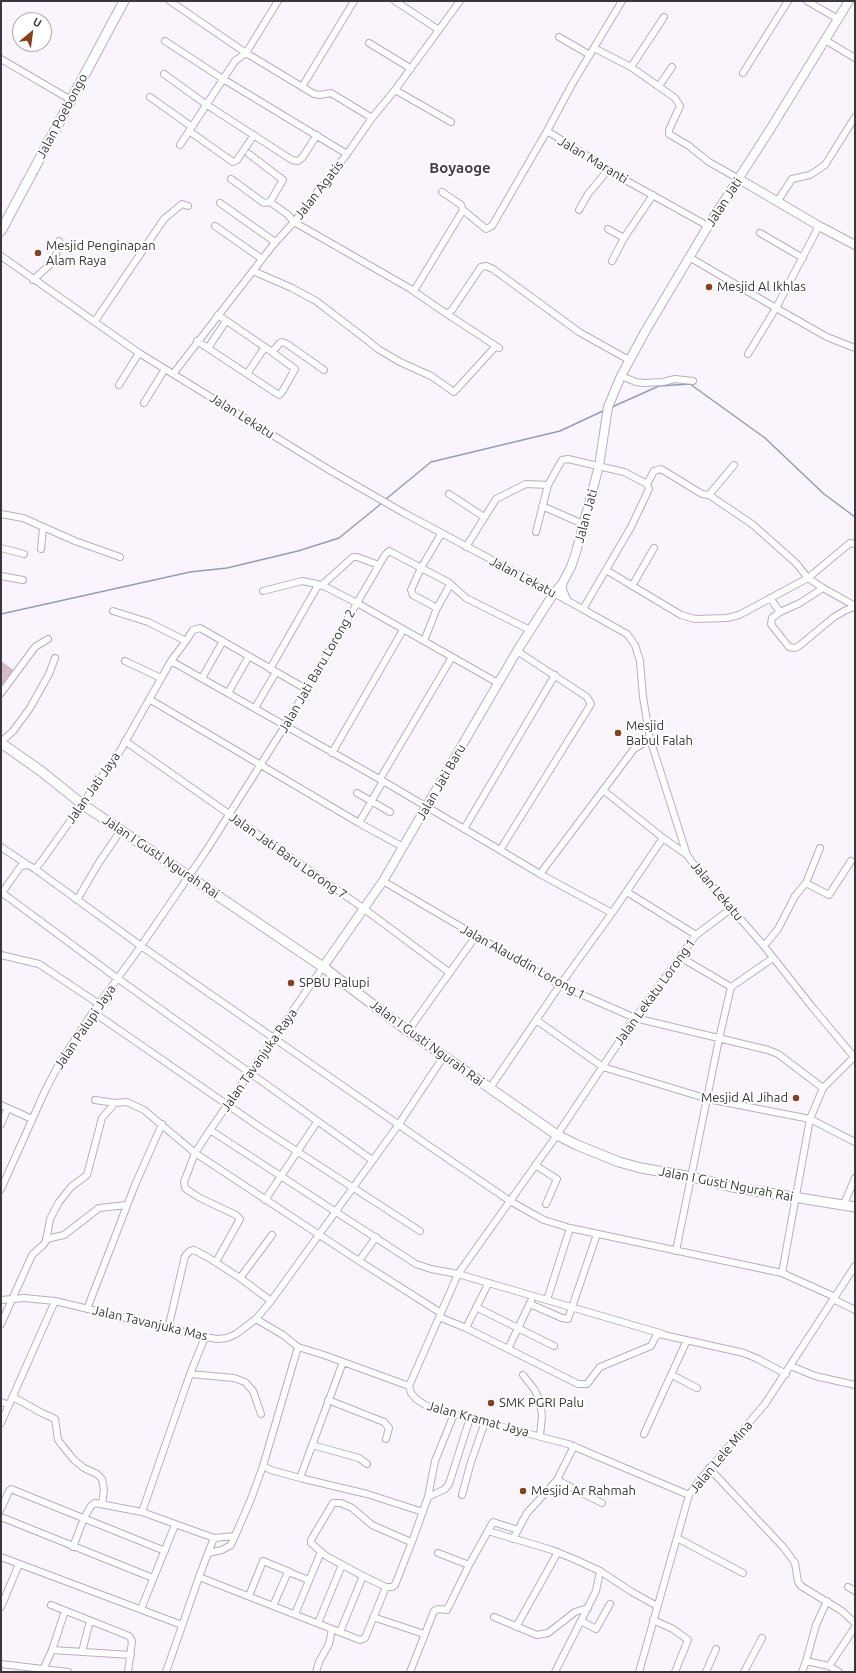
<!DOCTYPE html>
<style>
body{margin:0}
#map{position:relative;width:856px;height:1673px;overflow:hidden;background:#faf4fc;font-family:Ubuntu,sans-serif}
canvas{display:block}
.frame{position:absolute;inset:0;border:2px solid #3b353d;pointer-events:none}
.north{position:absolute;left:12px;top:12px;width:40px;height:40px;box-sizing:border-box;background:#fff;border:1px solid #b1aeb1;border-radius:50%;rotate:29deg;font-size:11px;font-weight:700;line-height:16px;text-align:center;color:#3b353d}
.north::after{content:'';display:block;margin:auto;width:14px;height:18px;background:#86401b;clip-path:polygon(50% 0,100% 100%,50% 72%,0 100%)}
</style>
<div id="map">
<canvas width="856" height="1673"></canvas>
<div class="frame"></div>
<div class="north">U</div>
</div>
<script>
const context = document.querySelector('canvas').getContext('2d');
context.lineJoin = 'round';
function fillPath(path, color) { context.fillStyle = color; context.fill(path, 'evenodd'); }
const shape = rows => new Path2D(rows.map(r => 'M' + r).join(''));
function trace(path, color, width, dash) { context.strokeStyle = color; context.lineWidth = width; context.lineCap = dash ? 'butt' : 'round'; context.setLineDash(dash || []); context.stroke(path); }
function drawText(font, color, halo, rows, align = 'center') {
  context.font = font + ' Ubuntu,sans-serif'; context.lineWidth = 4; context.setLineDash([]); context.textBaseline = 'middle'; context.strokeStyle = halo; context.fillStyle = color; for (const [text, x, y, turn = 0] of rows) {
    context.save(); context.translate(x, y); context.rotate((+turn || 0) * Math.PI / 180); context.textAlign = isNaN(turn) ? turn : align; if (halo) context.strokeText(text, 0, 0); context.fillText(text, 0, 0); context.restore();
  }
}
fillPath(shape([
 [1,661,15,671,1,691]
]), '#d6bac5');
trace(shape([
 [612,407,659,386,690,384,765,438,824,494,855,517],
 [386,499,431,462,560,431,605,410],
 [1,614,190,572,227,568,298,551,339,538,382,503]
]), '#969bbd', 1.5);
const minor = shape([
 [170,1,246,53,314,94,320,95,331,93,372,118],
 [395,1,439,30],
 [622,1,571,86,547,131,627,181,708,226],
 [807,1,838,19],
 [559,37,590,55],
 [825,40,855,58],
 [165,41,223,79,347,154],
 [369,43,410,68],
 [594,48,631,67,675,98,680,106,669,130,669,134,689,146,709,162,739,179],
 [246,53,278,1],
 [1,59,71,100],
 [631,67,664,17],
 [743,73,788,1],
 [164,74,207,105,292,160,298,161,302,158,317,135],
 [659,86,672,67],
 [302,87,354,1],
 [395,90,451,122],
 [150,97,192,127],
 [189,131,233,162,237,160,254,135],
 [180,145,235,61,246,53],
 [249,154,283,180,270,202],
 [231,179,264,203,270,202,287,214,294,222,409,288,447,314,452,310,481,267,486,266,493,269,579,332,629,360],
 [777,202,792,179,810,175,825,165,855,117],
 [220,203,275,242],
 [463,210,486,229,492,226,547,131],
 [579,210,588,194,609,169],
 [215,226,262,259],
 [608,229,624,238],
 [760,233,803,258],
 [1,256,139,353,331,471,404,513,554,593,627,634,635,645,640,661,643,697,650,739,687,855,697,869,764,946,813,1008,855,1058],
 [689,257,776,308,819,226],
 [612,261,624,238,653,195],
 [253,271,292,288,316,301,367,340,378,349,400,362,431,376,454,392,496,346],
 [33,280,55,260,59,241],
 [414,291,463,210,461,205,442,192],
 [447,314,499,348],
 [218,315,272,352],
 [95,321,164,219,182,204,188,206],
 [197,341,279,395,282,392,295,369,272,352,280,343,282,342,287,344,324,370],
 [208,348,226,321],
 [748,354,776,308,827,337,855,348],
 [173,374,273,245,294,222,347,154,372,118,395,90,460,1],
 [247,374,265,347],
 [621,376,636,382,644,383,663,382,675,379,693,381],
 [119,385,139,353],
 [144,403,165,369],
 [647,484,654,471,661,469,702,494,709,495,752,524,796,563,808,578,823,588,855,606],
 [449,494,484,517],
 [709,495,734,465],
 [542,506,583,524],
 [1,514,23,518,75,541,120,557],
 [536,532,548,485],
 [466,547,496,499,526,484,548,485,562,460,568,459,624,472,647,484,649,489,631,527,583,609],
 [1,548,24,554],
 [41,549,43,528],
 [606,570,681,615,695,619,727,618,739,615,808,578,850,543,855,544],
 [1,576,23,580],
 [632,586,654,548],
 [823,588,800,603,780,612,772,618,771,624,773,627,789,647,795,648,799,646,834,617,846,610,855,607],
 [263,591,302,581,322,585,353,557,357,557,379,565],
 [770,598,780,612],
 [437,608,450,585],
 [186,641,193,630,200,628,306,689],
 [424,641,437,608,413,595,411,590,421,568,441,534],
 [517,651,587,697,591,704,500,850,540,874],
 [125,661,161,678],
 [171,661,383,781,500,850],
 [270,669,317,587,322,585,357,603,385,555,389,551,448,582,466,598,530,630],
 [202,678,223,641],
 [1,693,35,647,48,639],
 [228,693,249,656],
 [149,699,359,823,403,847],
 [255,708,276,672],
 [3,740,13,731,30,708,49,674,55,658],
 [125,741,363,908,450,973],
 [332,753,403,630],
 [380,779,452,657],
 [603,790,663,838,687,855],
 [357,793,390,812],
 [359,823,383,781],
 [464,829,555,675],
 [1,847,28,865],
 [35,869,141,946,435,1150,510,1201,533,1214,544,1220,570,1228,782,1273,835,1297],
 [383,881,560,985,635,1018,768,1050,778,1054,823,1088],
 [806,883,829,895,851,861],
 [1,892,117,978,372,1160],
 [627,892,696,935],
 [1,894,21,866,28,865,35,869,41,862,120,751,171,661,186,641,148,622,113,611],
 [77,900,98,864,121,830],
 [612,913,663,838],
 [764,946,778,929,795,896,806,883,820,848],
 [1,955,39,964,99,1004],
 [680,957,731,987],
 [93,1012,261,1128,420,1231],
 [536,1020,603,1067,708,1099,810,1119,855,1142],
 [408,1031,476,936],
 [490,1088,560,985,612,913,540,874,634,749,650,739],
 [95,1100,115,1103,127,1102,144,1110,195,1153,359,1261,441,1313],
 [1,1105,32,1119],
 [1,1124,8,1108],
 [210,1130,416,1264,431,1269,458,1274,663,1334],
 [535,1165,557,1179,546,1204],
 [1,1189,45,1091,59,1064,93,1012,141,946,206,851,285,726,357,603,498,683],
 [265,1200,317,1122],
 [844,1204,855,1178],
 [46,1239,64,1235,99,1208,127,1205],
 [676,1251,719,1039,731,987,773,958],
 [359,1261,376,1237],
 [216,1262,240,1219,236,1215,200,1198,189,1191,185,1188,184,1182,195,1153,210,1130,323,967],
 [782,1273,810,1119,823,1088,854,1057],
 [240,1278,272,1235],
 [833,1299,855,1310],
 [1,1300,24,1298,55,1301,205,1337,217,1339,227,1338,236,1334,256,1319,271,1301,399,1124,444,1056],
 [547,1300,570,1228],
 [530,1304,562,1318,568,1319,597,1234],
 [476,1307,554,1346],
 [87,1309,135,1185,162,1124],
 [439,1317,466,1328,578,1384,587,1384,600,1367,651,1346,656,1336,659,1334,744,1353,758,1359,786,1374],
 [256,1319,283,1335,298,1347,324,1355,409,1386,411,1393,416,1399,430,1408,568,1444,689,1495],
 [1,1324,32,1255,43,1245,46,1241,50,1219,59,1202,71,1187,87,1175,102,1118,115,1103],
 [466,1328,488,1284],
 [168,1329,185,1256,190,1251,194,1250,209,1258,240,1278,271,1301],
 [508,1349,531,1301],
 [791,1366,815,1376,855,1385],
 [190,1374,234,1378,245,1382,253,1391,261,1414],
 [523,1375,534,1389,540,1401,542,1416,540,1436],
 [672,1375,697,1388],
 [409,1386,458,1274,557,1135,635,1018,696,935,732,908],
 [13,1397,42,1413,55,1419,58,1440,74,1460,84,1468,97,1474,102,1479,104,1490,102,1504],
 [328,1400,384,1422,389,1428,386,1439],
 [1,1402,9,1405],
 [1,1423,55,1301],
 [644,1434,687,1340],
 [312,1445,359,1458,367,1464],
 [263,1466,271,1470,300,1478,367,1494,423,1512],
 [709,1468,784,1548,795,1563,798,1582,801,1586,842,1611,855,1623],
 [300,1478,343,1362],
 [557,1480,602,1503],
 [462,1495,471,1462,485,1422],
 [428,1497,445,1489,449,1484,470,1418],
 [1,1509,9,1491,11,1489,165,1551],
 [142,1512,190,1374,205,1337],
 [1,1517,153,1578],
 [488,1531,493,1522,518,1530],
 [677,1538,743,1573],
 [513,1539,527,1513,557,1480,574,1446],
 [411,1542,372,1525,352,1508,341,1503,333,1503,311,1540,311,1543,326,1556,363,1576,386,1587,392,1587,395,1585,413,1539,428,1497,435,1461,454,1414],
 [73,1547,84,1518,91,1506,95,1503,142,1512,214,1538,235,1536],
 [208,1553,214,1538],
 [438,1553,469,1565],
 [1,1557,182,1625],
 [199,1577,360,1640,365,1638,386,1587],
 [848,1587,855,1591],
 [249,1596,263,1561,290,1572],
 [51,1605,129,1636,132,1641,128,1672],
 [273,1606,288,1572,309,1580],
 [1,1607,19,1564],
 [141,1609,175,1525],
 [295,1614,321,1552],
 [373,1617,424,1634],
 [494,1617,537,1635,548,1633,575,1612,588,1608],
 [653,1620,673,1629,688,1640,675,1672],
 [581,1621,596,1629,610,1604],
 [318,1623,342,1565],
 [516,1627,558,1552],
 [340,1632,363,1576],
 [52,1650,131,1655],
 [82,1652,90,1621],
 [806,1661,829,1666,839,1672],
 [1,1664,68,1672],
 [829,1666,855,1627],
 [43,1670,52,1650,65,1611],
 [166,1672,199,1577,208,1553,222,1550,231,1545,251,1499,263,1466,298,1347],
 [316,1672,319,1662,329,1644,332,1629],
 [410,1672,434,1611,438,1609,447,1610,469,1565,488,1531,552,1550,574,1559,600,1571,632,1592,657,1606],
 [555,1672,596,1591,600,1571],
 [639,1672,689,1495,699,1481,765,1404,855,1266],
 [706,1672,716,1649],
 [744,1672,762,1638],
 [802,1672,806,1661,816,1625,827,1601]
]);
const tertiary = shape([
 [739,179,819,226,855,245],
 [562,584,562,590,566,599],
 [323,967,383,881,517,651,554,593,562,584,571,567,576,552,599,466,608,407,621,376,646,330,708,226,771,128,849,1]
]);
const secondary = shape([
 [1,231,124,1],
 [1,743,41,771,82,804,323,967,408,1031,557,1135,577,1145,619,1162,641,1168,692,1177,732,1187,855,1207]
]);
trace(minor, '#bbadc1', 8);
trace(tertiary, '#bbadc1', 10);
trace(secondary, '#bbadc1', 11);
trace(minor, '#fff', 6);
trace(tertiary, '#fff', 8);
trace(secondary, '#fff', 9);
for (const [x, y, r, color] of [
 [38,253,4,"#86401b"],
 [709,287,4,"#86401b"],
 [618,733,4,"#86401b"],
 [291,983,4,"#86401b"],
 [796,1098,4,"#86401b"],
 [491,1403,4,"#86401b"],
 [523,1491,4,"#86401b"]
]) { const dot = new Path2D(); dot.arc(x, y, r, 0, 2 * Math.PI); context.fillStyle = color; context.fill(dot); trace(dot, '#fff', 1.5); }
drawText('13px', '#3b353d', '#fff', [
 ["Jalan Poebongo",62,116,-62],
 ["Jalan Maranti",593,160,31],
 ["Jalan Agatis",319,190,-52],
 ["Jalan Jati",724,202,-57],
 ["Jalan Lekatu",242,416,32],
 ["Jalan Jati",586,516,-75],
 ["Jalan Lekatu",523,577,28],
 ["Jalan Jati Baru Lorong 2",317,671,-60],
 ["Jalan Jati Baru",441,782,-60],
 ["Jalan Jati Jaya",93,788,-55],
 ["Jalan Jati Baru Lorong 7",288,856,35],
 ["Jalan I Gusti Ngurah Rai",161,857,34],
 ["Jalan Lekatu",717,891,50],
 ["Jalan Alauddin Lorong 1",523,962,29],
 ["Jalan Lekatu Lorong 1",655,992,-54],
 ["Jalan Palupi Jaya",85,1027,-56],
 ["Jalan I Gusti Ngurah Rai",427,1043,36],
 ["Jalan Tavanjuka Raya",259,1060,-55],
 ["Jalan I Gusti Ngurah Rai",726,1184,11],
 ["Jalan Tavanjuka Mas",150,1323,13],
 ["Jalan Kramat Jaya",478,1419,15],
 ["Jalan Lele Mina",721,1457,-50]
]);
drawText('13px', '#3b353d', '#fff', [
 ["Mesjid Penginapan",46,246],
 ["Alam Raya",46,261],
 ["Mesjid Al Ikhlas",717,287],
 ["Mesjid",626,726],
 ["Babul Falah",626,741],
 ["SPBU Palupi",299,983],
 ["Mesjid Al Jihad",788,1098,"right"],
 ["SMK PGRI Palu",499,1403],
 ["Mesjid Ar Rahmah",531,1491]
], 'left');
drawText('bold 15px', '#483c4d', '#fff', [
 ["Boyaoge",460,168]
]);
</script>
